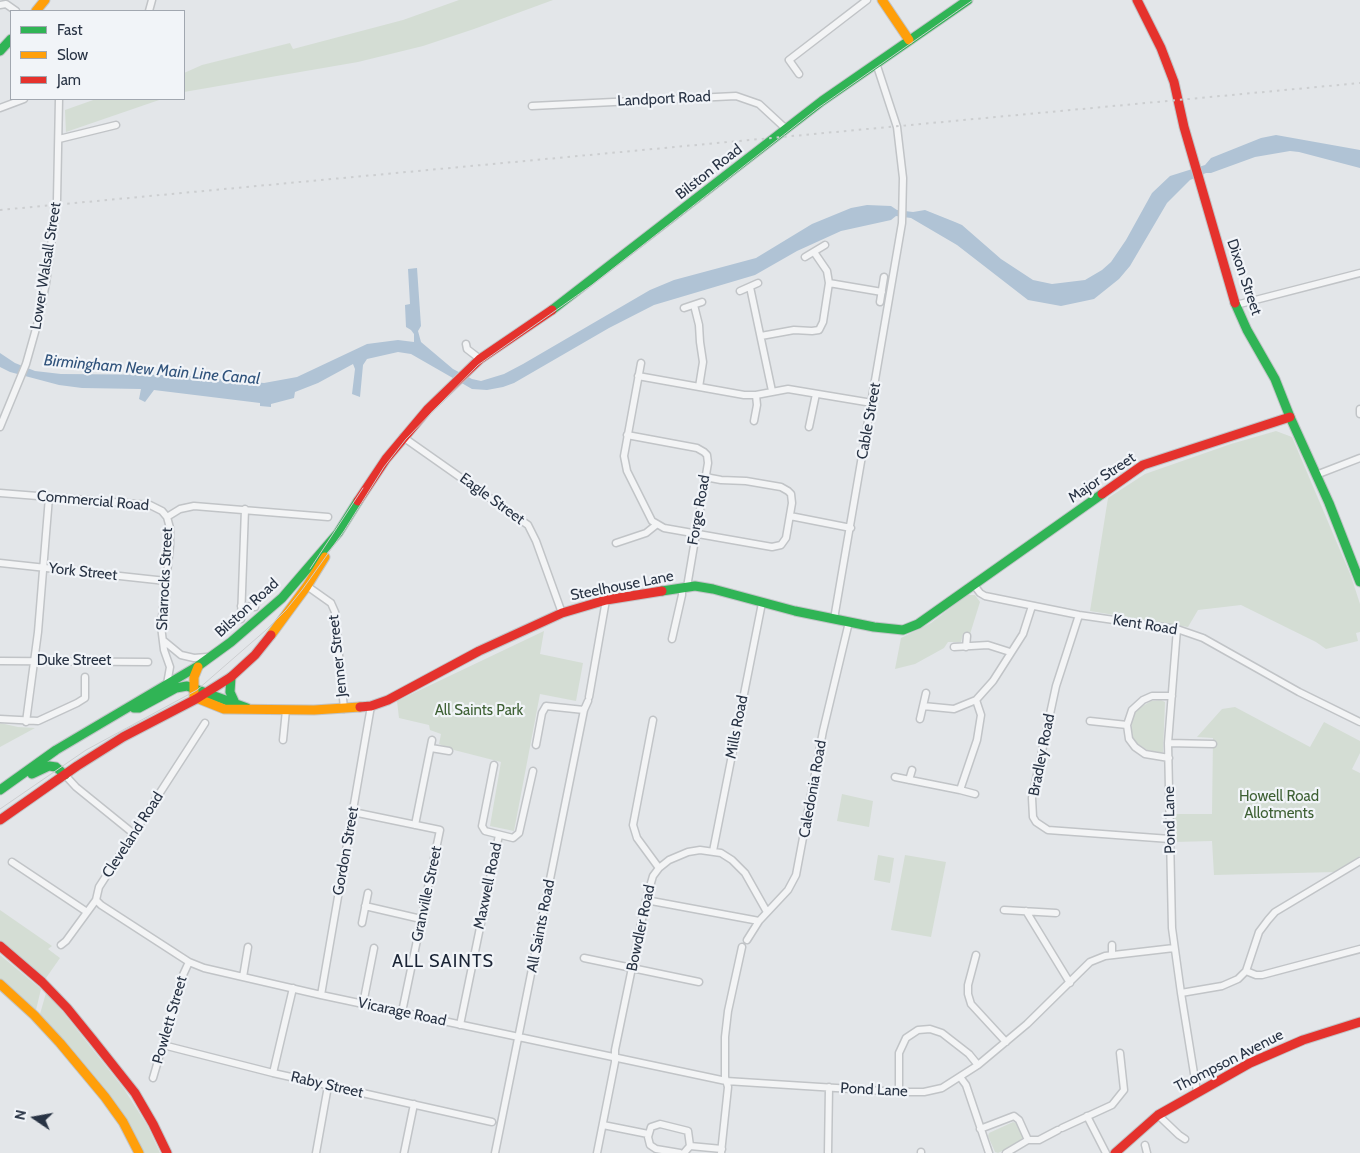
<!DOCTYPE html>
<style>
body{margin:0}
#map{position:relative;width:1360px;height:1153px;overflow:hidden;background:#e3e6e9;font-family:Cabin,sans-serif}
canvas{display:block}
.legend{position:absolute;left:10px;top:10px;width:175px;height:90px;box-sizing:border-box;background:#f1f4f8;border:1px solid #a1a7b0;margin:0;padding:6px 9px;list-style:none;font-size:15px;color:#283344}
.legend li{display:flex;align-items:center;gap:10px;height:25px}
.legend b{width:25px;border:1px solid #a1a7b0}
.north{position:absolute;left:10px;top:1093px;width:50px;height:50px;-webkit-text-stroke:4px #f1f4f8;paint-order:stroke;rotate:282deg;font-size:14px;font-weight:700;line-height:20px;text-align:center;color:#283344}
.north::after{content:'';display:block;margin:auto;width:18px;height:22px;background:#283344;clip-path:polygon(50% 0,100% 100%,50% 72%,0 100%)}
</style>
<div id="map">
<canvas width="1360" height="1153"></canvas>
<ul class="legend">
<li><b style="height:6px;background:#30b455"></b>Fast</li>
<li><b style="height:6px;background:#ff9f0a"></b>Slow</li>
<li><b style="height:6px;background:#e5322d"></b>Jam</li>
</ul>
<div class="north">N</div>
</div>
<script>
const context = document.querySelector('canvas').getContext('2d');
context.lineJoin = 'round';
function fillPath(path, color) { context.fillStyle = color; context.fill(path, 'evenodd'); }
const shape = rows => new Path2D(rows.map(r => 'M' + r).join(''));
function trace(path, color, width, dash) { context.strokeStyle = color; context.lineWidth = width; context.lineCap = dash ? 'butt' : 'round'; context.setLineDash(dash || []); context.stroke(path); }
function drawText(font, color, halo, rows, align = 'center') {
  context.font = font + ' Cabin,sans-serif'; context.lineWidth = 4.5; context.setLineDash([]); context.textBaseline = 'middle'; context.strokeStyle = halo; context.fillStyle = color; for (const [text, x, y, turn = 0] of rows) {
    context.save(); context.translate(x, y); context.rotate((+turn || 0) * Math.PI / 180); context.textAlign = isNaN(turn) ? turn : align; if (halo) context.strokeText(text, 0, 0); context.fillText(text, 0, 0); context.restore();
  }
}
fillPath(shape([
 [459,0,553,0,474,29,423,46,358,62,184,92,184,73,202,65,290,43,293,49,403,20],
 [96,99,162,99,66,132,65,110],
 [1276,431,1292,437,1351,576,1360,604,1360,632,1356,633,1358,641,1326,649,1316,642,1241,605,1198,610,1188,627,1090,611,1108,498,1145,474,1231,444],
 [967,595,975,595,980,602,970,634,963,634,961,642,948,642,944,648,915,664,895,669,901,638,931,623],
 [544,631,540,654,583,663,576,701,540,694,514,831,490,826,501,762,454,750,439,744,441,734,430,730,429,725,399,718,397,701],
 [1161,700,1165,702,1163,753,1147,750,1135,742,1131,734,1132,720,1136,710,1151,701],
 [1235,707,1310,747,1324,722,1360,741,1360,753,1352,769,1360,773,1360,856,1336,872,1214,875,1212,841,1174,842,1173,814,1212,814,1213,738,1197,737,1222,709],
 [0,723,18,727,35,728,0,747],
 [842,794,873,801,869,827,837,821],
 [878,855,894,858,890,883,874,880],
 [905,855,946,862,931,937,891,930],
 [0,910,52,946,48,949,60,958,46,978,0,943],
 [0,955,41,989,36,1010,0,979],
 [46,993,51,997,124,1089,147,1125,160,1153,144,1153,40,1014],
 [1013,1122,1016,1123,1024,1139,1022,1142,998,1153,995,1152,988,1136,989,1133]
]), '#d4ddd4');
fillPath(shape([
 [1276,135,1360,150,1360,168,1299,152,1290,151,1255,157,1211,173,1206,173,1190,180,1167,203,1130,266,1119,279,1094,299,1061,306,1028,300,957,245,911,218,896,216,891,220,841,231,797,251,755,275,654,305,609,328,514,383,503,387,487,390,472,389,411,354,398,352,367,359,363,365,360,397,352,394,355,369,353,364,318,383,295,392,294,398,271,404,271,407,260,406,260,403,154,390,145,402,139,399,141,389,82,388,59,385,10,372,0,367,0,353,15,363,35,371,61,374,180,375,264,383,297,377,367,344,398,340,414,342,414,334,411,330,406,327,405,305,410,304,408,269,417,268,421,326,418,331,421,342,453,369,472,379,481,381,504,374,523,364,650,290,674,280,756,258,812,224,851,208,867,205,891,206,897,210,913,212,925,210,955,222,962,225,1001,259,1033,280,1052,284,1085,280,1102,270,1111,262,1126,240,1152,193,1170,176,1205,165,1211,158,1261,138]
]), '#b0c3d5');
const street = shape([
 [0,5,6,4,16,11],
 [149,11,152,0],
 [799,74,789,60,867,0],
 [532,106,736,96,759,104,785,128],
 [0,108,24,99],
 [59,139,116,125],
 [814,252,827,271,829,283,882,292],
 [805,257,825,245],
 [750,287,772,391],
 [740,291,758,283],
 [880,302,884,277],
 [694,305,699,325,700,342,703,362,699,387],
 [1236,305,1360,273],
 [684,308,702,302],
 [761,336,794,330,812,331,819,330,823,322,829,283],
 [466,344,467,349,480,359],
 [641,363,624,456,627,471,652,521,664,528,772,547,781,545,786,538,792,503,791,494,788,491,781,487,746,481,721,480,705,477],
 [638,376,744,395,756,395,788,389,872,403],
 [1360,409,1360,414],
 [754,421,757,405,756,395],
 [0,427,26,364,39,318,46,283,57,200,59,99],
 [809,427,816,394],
 [627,435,697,448,704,452,707,455,708,463,687,587],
 [403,437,528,525,536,541,562,613],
 [1316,475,1360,458],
 [0,493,150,505,162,511,167,517,170,528,170,546,161,626,164,650,170,667,167,684],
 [790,516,851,528],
 [167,517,180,509,194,506,328,517],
 [616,543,646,533,656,525],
 [0,563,166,581],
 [974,585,980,593,985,596,1079,615,1177,629,1203,638,1299,692,1360,722],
 [307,586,331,603,335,612,344,709],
 [241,606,255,607],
 [1079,615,1056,686,1032,798,1033,817,1036,822,1048,830,1170,839],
 [241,619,245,509],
 [834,619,902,223,903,178,897,127,876,63],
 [1177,629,1168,743,1172,928,1181,993,1197,1092],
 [672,639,682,595,682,588],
 [164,641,181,655,194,658,207,657],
 [954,647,988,645,1010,652],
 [966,647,967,636],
 [0,661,148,662],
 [589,697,606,600],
 [923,706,954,709,976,700,993,681,1023,634,1032,606],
 [0,719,38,721,77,703,85,698,85,677],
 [920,719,926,693],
 [1090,721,1127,725],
 [26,722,38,632,49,497],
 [283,740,286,710],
 [1168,743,1213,744],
 [536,745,542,713,546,706,584,710],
 [431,748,449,751],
 [1169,758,1145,754,1135,747,1129,739,1127,725,1132,710,1143,700,1152,696,1172,696],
 [494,765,482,826,485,831,513,838,519,833,533,771],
 [65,775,76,787,134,834],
 [895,777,960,790,977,740,981,715,976,700],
 [909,780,912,770],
 [960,790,975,794],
 [353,812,440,830,402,1012],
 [415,825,432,740],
 [713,851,762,603],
 [12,862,87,912],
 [659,868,669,860,688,852,700,850,721,853,732,860,745,873,767,912],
 [96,900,101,905,189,962,204,968,321,995,726,1081,899,1092,924,1092,942,1088,978,1065,1027,1024,1090,962,1105,956,1174,948],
 [646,900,759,921],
 [365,906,421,919],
 [1004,910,1056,913],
 [1026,911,1070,983],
 [362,923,368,893],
 [747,940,759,921,788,890,796,875,823,731,849,622],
 [61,945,66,941,96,900,99,887,205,723],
 [976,955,968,985,968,994,971,1004,1006,1042],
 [1112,955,1112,945],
 [584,958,699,982],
 [1246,971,1256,975,1262,975,1360,949],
 [243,977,248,947],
 [1181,993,1222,986,1238,979,1246,971,1259,932,1268,920,1275,912,1360,861],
 [321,995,371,706],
 [363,1004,374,948],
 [460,1025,499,835],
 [163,1045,273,1073,492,1122],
 [273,1073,293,988],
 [960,1077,966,1085,989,1153],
 [153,1078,183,975,189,962],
 [899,1092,899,1053,906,1038,918,1030,930,1029,942,1033,969,1054,978,1065],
 [1158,1115,1179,1135,1185,1139],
 [1087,1116,1106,1153],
 [603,1125,648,1134],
 [1062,1128,1112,1105,1124,1090,1120,1053],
 [980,1129,1014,1116,1019,1120,1028,1140,1006,1153],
 [1028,1140,1039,1140,1058,1130],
 [1145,1145,1147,1153],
 [690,1146,722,1149],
 [921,1152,921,1153],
 [316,1153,328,1086],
 [404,1153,414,1104],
 [495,1153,584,710,588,701],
 [597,1153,615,1062,615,1050,646,900,653,876,659,868,637,838,633,825,653,720],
 [680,1153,656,1149,650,1145,648,1137,651,1127,660,1124,688,1131,690,1146,684,1153],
 [721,1153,728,1087,725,1077,725,1037,728,1011,742,947],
 [828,1153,829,1087]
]);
const fast = shape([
 [0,51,11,39],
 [1235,303,1247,330,1275,379,1290,417,1329,503,1360,582],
 [552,310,822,101,968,0],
 [662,591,695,586,713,589,795,611,874,627,903,630,918,624,1102,494],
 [231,677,230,692,235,703],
 [134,708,139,708,176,688,187,686,247,708],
 [32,774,49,766,56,767,65,775],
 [0,790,56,750,198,666,231,642,282,598,338,533,358,501]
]);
const slow = shape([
 [882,0,909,40],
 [36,11,45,0],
 [271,635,307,586,325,557],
 [198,667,194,677,194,697,224,709,314,710,360,707],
 [0,984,34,1015,60,1043,105,1097,123,1122,139,1153]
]);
const jam = shape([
 [1137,0,1161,48,1174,82,1184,127,1235,303],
 [1102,494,1143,465,1290,417],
 [358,501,386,459,428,409,480,359,552,310],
 [360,707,371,706,388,700,479,651,562,613,606,600,662,591],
 [0,820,77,766,123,737,196,699,231,677,255,655,271,635],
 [0,946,42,982,67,1008,93,1040,135,1093,153,1124,167,1153],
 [1115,1153,1158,1115,1250,1063,1303,1040,1360,1022]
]);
trace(street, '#c1c4c7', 9);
trace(fast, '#c1c4c7', 11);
trace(slow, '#c1c4c7', 11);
trace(jam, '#c1c4c7', 11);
trace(street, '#f3f4f5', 6);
trace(fast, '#30b455', 9);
trace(slow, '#ff9f0a', 9);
trace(jam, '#e5322d', 9);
trace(shape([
 [310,569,363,488],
 [0,809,86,750,197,690,266,630,286,610,302,590,344,531,384,467,406,439,478,365,592,285,818,108,973,0]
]), '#ccced0', 1);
trace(shape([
 [0,210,1360,83]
]), '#ccced0', 2, [2.5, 5]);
drawText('15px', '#283344', '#f1f4f8', [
 ["Landport Road",664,99,-3],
 ["Bilston Road",709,172,-38],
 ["Lower Walsall Street",46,266,-81],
 ["Dixon Street",1244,277,71],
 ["Cable Street",869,421,-80],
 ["Major Street",1102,478,-34],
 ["Eagle Street",492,499,36],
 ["Commercial Road",93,501,5],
 ["Forge Road",699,510,-80],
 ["York Street",83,572,6],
 ["Sharrocks Street",165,579,-87],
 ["Steelhouse Lane",622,586,-11],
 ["Bilston Road",247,608,-42],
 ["Kent Road",1145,625,9],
 ["Jenner Street",338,656,-96],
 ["Duke Street",74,661],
 ["Mills Road",737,727,-79],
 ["Bradley Road",1042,755,-79],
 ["Caledonia Road",813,789,-80],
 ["Pond Lane",1170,820,-91],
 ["Cleveland Road",133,835,-57],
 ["Gordon Street",346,851,-80],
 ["Maxwell Road",488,886,-78],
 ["Granville Street",427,894,-78],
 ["All Saints Road",541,926,-79],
 ["Bowdler Road",641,928,-78],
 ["Vicarage Road",402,1012,12],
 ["Powlett Street",170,1020,-74],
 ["Thompson Avenue",1229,1061,-27],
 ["Raby Street",327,1085,13],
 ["Pond Lane",874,1090,3]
]);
drawText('15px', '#3e6034', '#f1f4f8', [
 ["All Saints Park",479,711],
 ["Howell Road",1279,797],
 ["Allotments",1279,814]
]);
drawText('italic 16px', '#2f527b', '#f1f4f8', [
 ["Birmingham New Main Line Canal",152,370,5]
]);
context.letterSpacing = '1px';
drawText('18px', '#1a2435', '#f1f4f8', [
 ["ALL SAINTS",443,962]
]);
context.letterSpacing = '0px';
</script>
